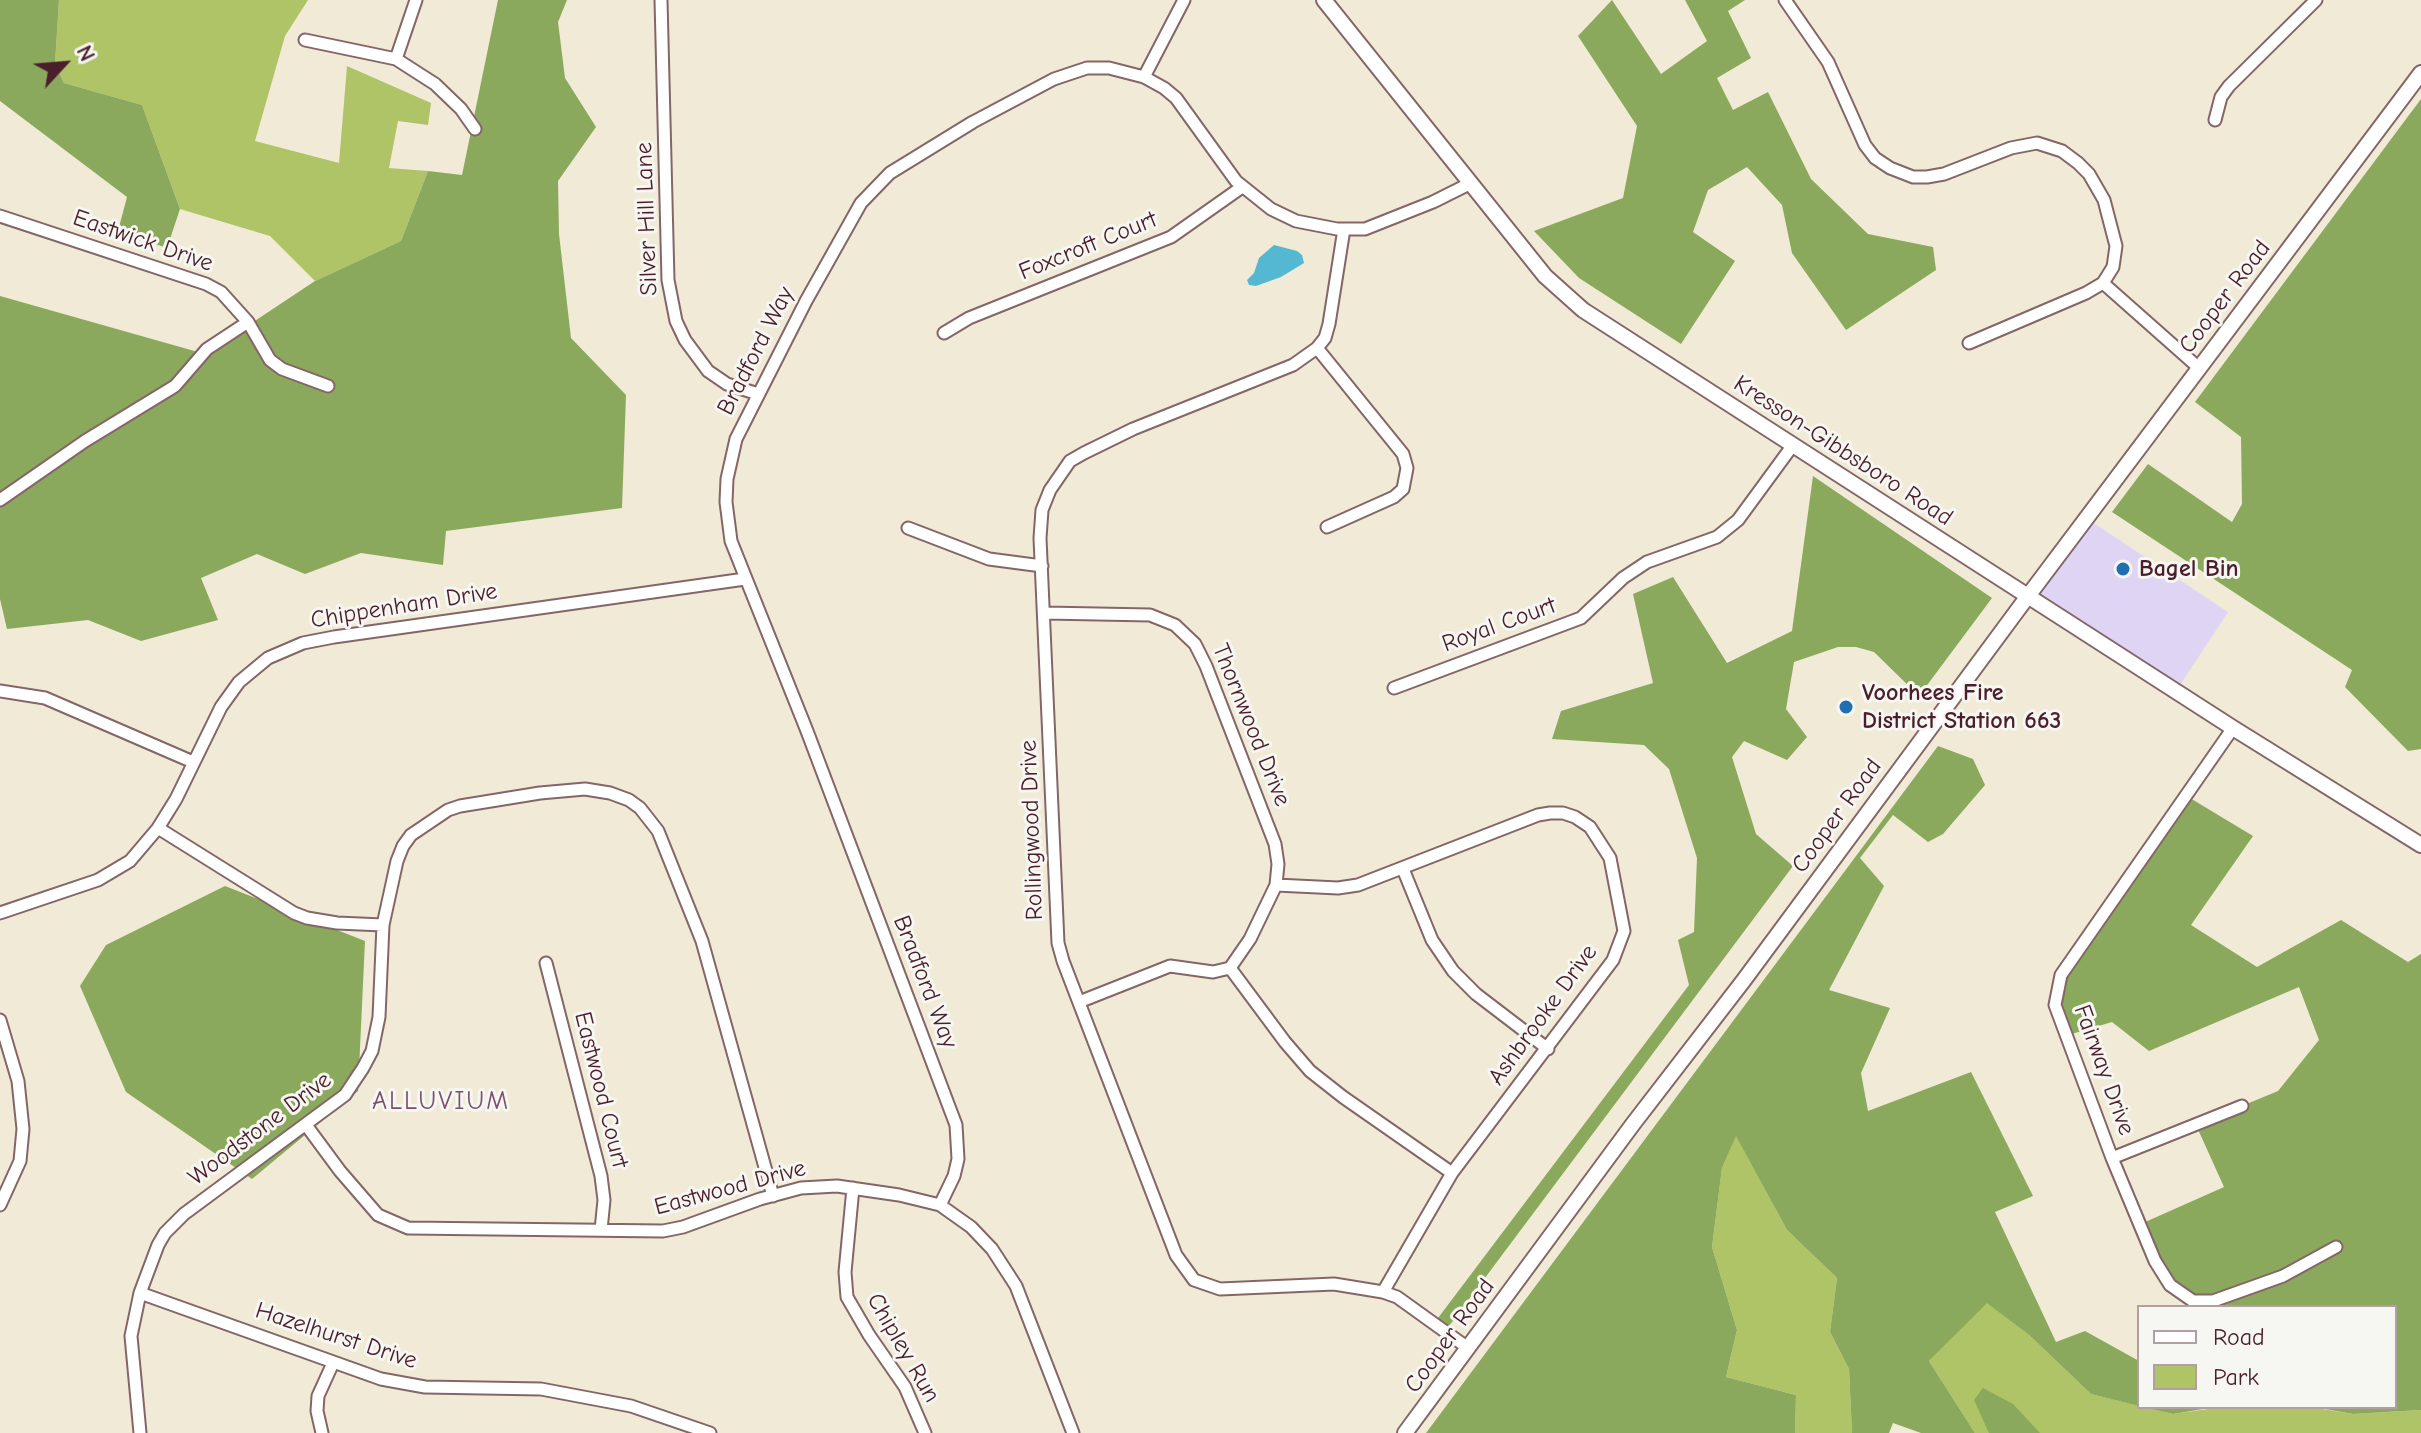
<!DOCTYPE html>
<style>
body{margin:0}
#map{position:relative;width:2421px;height:1433px;overflow:hidden;background:#f0ead6;font-family:"Comic Neue",sans-serif}
canvas{display:block}
.legend{position:absolute;left:2137px;top:1305px;width:260px;height:104px;box-sizing:border-box;background:#f6f6f2;border:2px solid #b1a0a2;margin:0;padding:10px 14px;list-style:none;font-size:24px;color:#4a1f2b}
.legend li{display:flex;align-items:center;gap:16px;height:40px}
.legend b{width:40px;border:2px solid #b1a0a2}
.north{position:absolute;left:24px;top:24px;width:80px;height:80px;-webkit-text-stroke:6px #f6f6f2;paint-order:stroke;rotate:64deg;font-size:22px;font-weight:700;line-height:32px;text-align:center;color:#4a1f2b}
.north::after{content:'';display:block;margin:auto;width:28px;height:36px;background:#4a1f2b;clip-path:polygon(50% 0,100% 100%,50% 72%,0 100%)}
</style>
<div id="map">
<canvas width="2421" height="1433"></canvas>
<ul class="legend">
<li><b style="height:10px;background:#fff"></b>Road</li>
<li><b style="height:22px;background:#afc367"></b>Park</li>
</ul>
<div class="north">N</div>
</div>
<script>
const context = document.querySelector('canvas').getContext('2d');
context.lineJoin = 'round';
function fillPath(path, color) { context.fillStyle = color; context.fill(path, 'evenodd'); }
const shape = rows => new Path2D(rows.map(r => 'M' + r).join(''));
function trace(path, color, width, dash) { context.strokeStyle = color; context.lineWidth = width; context.lineCap = dash ? 'butt' : 'round'; context.setLineDash(dash || []); context.stroke(path); }
function drawText(font, color, halo, rows, align = 'center') {
  context.font = font + ' "Comic Neue",sans-serif'; context.lineWidth = 6; context.setLineDash([]); context.textBaseline = 'middle'; context.strokeStyle = halo; context.fillStyle = color; for (const [text, x, y, turn = 0] of rows) {
    context.save(); context.translate(x, y); context.rotate((+turn || 0) * Math.PI / 180); context.textAlign = isNaN(turn) ? turn : align; if (halo) context.strokeText(text, 0, 0); context.fillText(text, 0, 0); context.restore();
  }
}
fillPath(shape([
 [2086,518,2228,612,2176,691,2028,596]
]), '#e0d4f4');
fillPath(shape([
 [59,0,308,0,285,36,255,141,339,163,347,66,431,103,428,125,398,121,389,168,428,171,401,241,315,281,270,236,180,209,142,105,64,83,55,64],
 [1736,1135,1787,1230,1837,1278,1830,1332,1849,1369,1852,1433,1795,1433,1796,1395,1726,1377,1737,1330,1712,1247,1722,1168],
 [1987,1302,2029,1335,2091,1394,2173,1414,2222,1407,2310,1407,2353,1414,2421,1410,2421,1433,1975,1433,1929,1361]
]), '#afc367');
fillPath(shape([
 [0,0,59,0,55,64,64,83,142,105,180,209,167,248,118,231,127,197,0,101],
 [498,0,567,0,558,22,565,78,596,127,558,181,559,234,571,338,626,395,622,508,446,531,443,565,361,553,305,574,257,554,201,578,218,620,141,641,88,620,7,629,0,599,0,296,205,354,315,281,401,241,428,171,462,175],
 [1612,0,1661,74,1707,41,1685,0,1745,0,1728,11,1751,58,1717,78,1733,110,1768,92,1811,179,1868,234,1933,247,1936,270,1846,330,1792,253,1782,205,1747,167,1708,190,1693,232,1735,261,1681,344,1579,278,1534,231,1623,198,1637,126,1578,36],
 [2421,99,2421,749,2408,751,2345,687,2352,670,2112,512,2148,464,2232,522,2242,504,2241,437,2195,402],
 [1813,476,1992,598,1919,696,1874,652,1856,647,1838,647,1794,662,1786,709,1807,737,1787,760,1744,741,1732,757,1756,834,1793,866,1443,1334,1432,1326,1689,985,1678,940,1694,932,1697,858,1669,769,1644,745,1552,739,1561,711,1653,683,1633,594,1673,577,1727,663,1792,631],
 [1938,746,1973,759,1985,785,1943,834,1928,842,1893,815,1860,858,1884,886,1829,990,1890,1008,1861,1073,1868,1111,1971,1072,2033,1196,1995,1212,2056,1342,2085,1331,2139,1361,2139,1406,2091,1394,2029,1335,1987,1303,1929,1361,1975,1433,1921,1433,1893,1423,1889,1433,1852,1433,1849,1369,1830,1332,1837,1278,1787,1230,1736,1136,1722,1168,1712,1247,1737,1330,1726,1377,1796,1395,1795,1433,1426,1433],
 [2185,795,2253,836,2191,925,2257,967,2341,920,2408,962,2421,954,2421,1410,2353,1414,2314,1407,2395,1407,2395,1307,2207,1307,2209,1304,2173,1286,2143,1223,2224,1187,2196,1125,2278,1091,2319,1040,2299,987,2149,1051,2112,1022,2065,1036,2061,974],
 [225,886,365,941,358,1091,252,1179,126,1092,80,986,106,945],
 [1983,1388,2013,1404,2040,1433,1989,1433,1974,1400],
 [2143,1407,2215,1407,2173,1414]
]), '#8ba95c');
fillPath(shape([
 [1274,245,1297,251,1302,255,1304,263,1281,277,1256,286,1249,285,1247,280,1254,273,1259,258]
]), '#54b8d2');
const minor = shape([
 [661,0,668,280,676,321,685,340,708,371,727,384,758,394],
 [1785,0,1828,62,1865,145,1875,158,1890,168,1913,177,1927,177,1944,174,2011,148,2037,143,2062,151,2078,163,2089,174,2104,200,2116,246,2113,267,2103,283,2086,293,1969,343],
 [305,40,396,59,435,84,461,109,475,129],
 [396,59,416,0],
 [1144,77,1184,0],
 [2215,120,2221,97,2229,86,2316,0],
 [0,216,206,284,221,292,248,322,270,360,282,369,328,386],
 [1344,229,1329,324,1325,338,1317,348,1293,365,1133,429,1084,453,1070,461,1050,490,1042,510,1040,538,1058,943,1063,961,1176,1255,1194,1280,1220,1289,1334,1284,1383,1292,1397,1297,1468,1348],
 [2103,283,2199,368],
 [944,333,969,318,1171,237,1242,187],
 [1317,348,1403,454,1407,468,1403,489,1394,497,1327,527],
 [0,500,85,441,175,386,207,349,248,322],
 [908,528,989,559,1042,566],
 [1045,613,1150,615,1175,625,1195,644,1206,666,1275,844,1278,864,1276,885,1250,939,1230,968],
 [1394,688,1581,618,1623,578,1647,562,1717,537,1738,520,1793,445],
 [0,691,45,698,193,762],
 [2233,728,2061,975,2055,1005,2112,1158,2155,1261,2170,1285,2193,1301,2213,1301,2283,1276,2336,1247],
 [158,828,294,913,307,918,337,923,383,925],
 [1403,869,1432,940,1453,971,1476,994,1548,1049],
 [1276,885,1338,888,1358,885,1538,815,1550,813,1563,813,1575,817,1590,827,1610,858,1624,931,1613,960,1452,1173,1383,1292],
 [0,913,98,880,130,861,158,828,176,799,221,707,239,682,268,658,303,643,334,637,745,579],
 [546,963,601,1176,604,1200,601,1230],
 [1230,968,1285,1042,1310,1071,1343,1097,1452,1173],
 [1079,1002,1170,966,1213,972,1230,968],
 [0,1020,18,1081,23,1129,20,1161,0,1205],
 [306,1125,340,1171,378,1215,408,1228,663,1231,683,1227,760,1199,801,1188,837,1186,899,1195,940,1205,971,1227,992,1249,1016,1286,1073,1433],
 [2112,1158,2242,1106],
 [853,1188,845,1272,847,1297,869,1335,905,1387,925,1433],
 [940,1205,954,1176,958,1159,956,1125,807,731,731,541,726,502,727,479,736,439,806,301,861,203,890,173,973,122,1054,79,1087,68,1109,68,1144,77,1164,88,1176,98,1236,181,1271,209,1296,221,1337,229,1365,229,1433,202,1469,184],
 [140,1293,381,1379,425,1387,541,1389,631,1406,710,1433],
 [140,1433,131,1336,140,1293,158,1245,165,1233,184,1214,345,1095,363,1068,372,1051,379,1017,383,925,397,861,403,846,411,835,448,810,460,806,540,793,585,789,610,793,629,800,640,808,658,831,702,941,773,1196],
 [322,1433,317,1411,318,1396,333,1363]
]);
const tertiary = shape([
 [1324,0,1545,276,1583,310,2233,728,2421,845],
 [1405,1433,1633,1124,1744,980,2028,596,2421,73]
]);
trace(minor, '#846667', 15);
trace(tertiary, '#846667', 18);
trace(minor, '#fff', 11);
trace(tertiary, '#fff', 14);
for (const [x, y, r, color] of [
 [2123,569,8,"#1f6fb2"],
 [1846,707,8,"#1f6fb2"]
]) { const dot = new Path2D(); dot.arc(x, y, r, 0, 2 * Math.PI); context.fillStyle = color; context.fill(dot); trace(dot, '#f6f6f2', 3); }
drawText('24px', '#4a1f2b', '#f6f6f2', [
 ["Silver Hill Lane",647,219,-92],
 ["Eastwick Drive",143,241,19],
 ["Foxcroft Court",1088,246,-22],
 ["Cooper Road",2225,297,-53],
 ["Bradford Way",756,351,-63],
 ["Kresson-Gibbsboro Road",1843,451,33],
 ["Chippenham Drive",404,606,-9],
 ["Royal Court",1499,625,-20],
 ["Thornwood Drive",1251,725,68],
 ["Cooper Road",1837,816,-54],
 ["Rollingwood Drive",1032,830,-92],
 ["Bradford Way",925,982,69],
 ["Ashbrooke Drive",1543,1015,-54],
 ["Fairway Drive",2104,1070,70],
 ["Eastwood Court",601,1090,76],
 ["Woodstone Drive",260,1129,-37],
 ["Eastwood Drive",730,1188,-15],
 ["Hazelhurst Drive",336,1336,18],
 ["Cooper Road",1450,1336,-54],
 ["Chipley Run",903,1348,60]
]);
drawText('bold 24px', '#4a1f2b', '#f6f6f2', [
 ["Bagel Bin",2139,569],
 ["Voorhees Fire",1862,693],
 ["District Station 663",1862,721]
], 'left');
context.letterSpacing = '2px';
drawText('26px', '#7c5068', '#f6f6f2', [
 ["ALLUVIUM",441,1102]
]);
context.letterSpacing = '0px';
</script>
